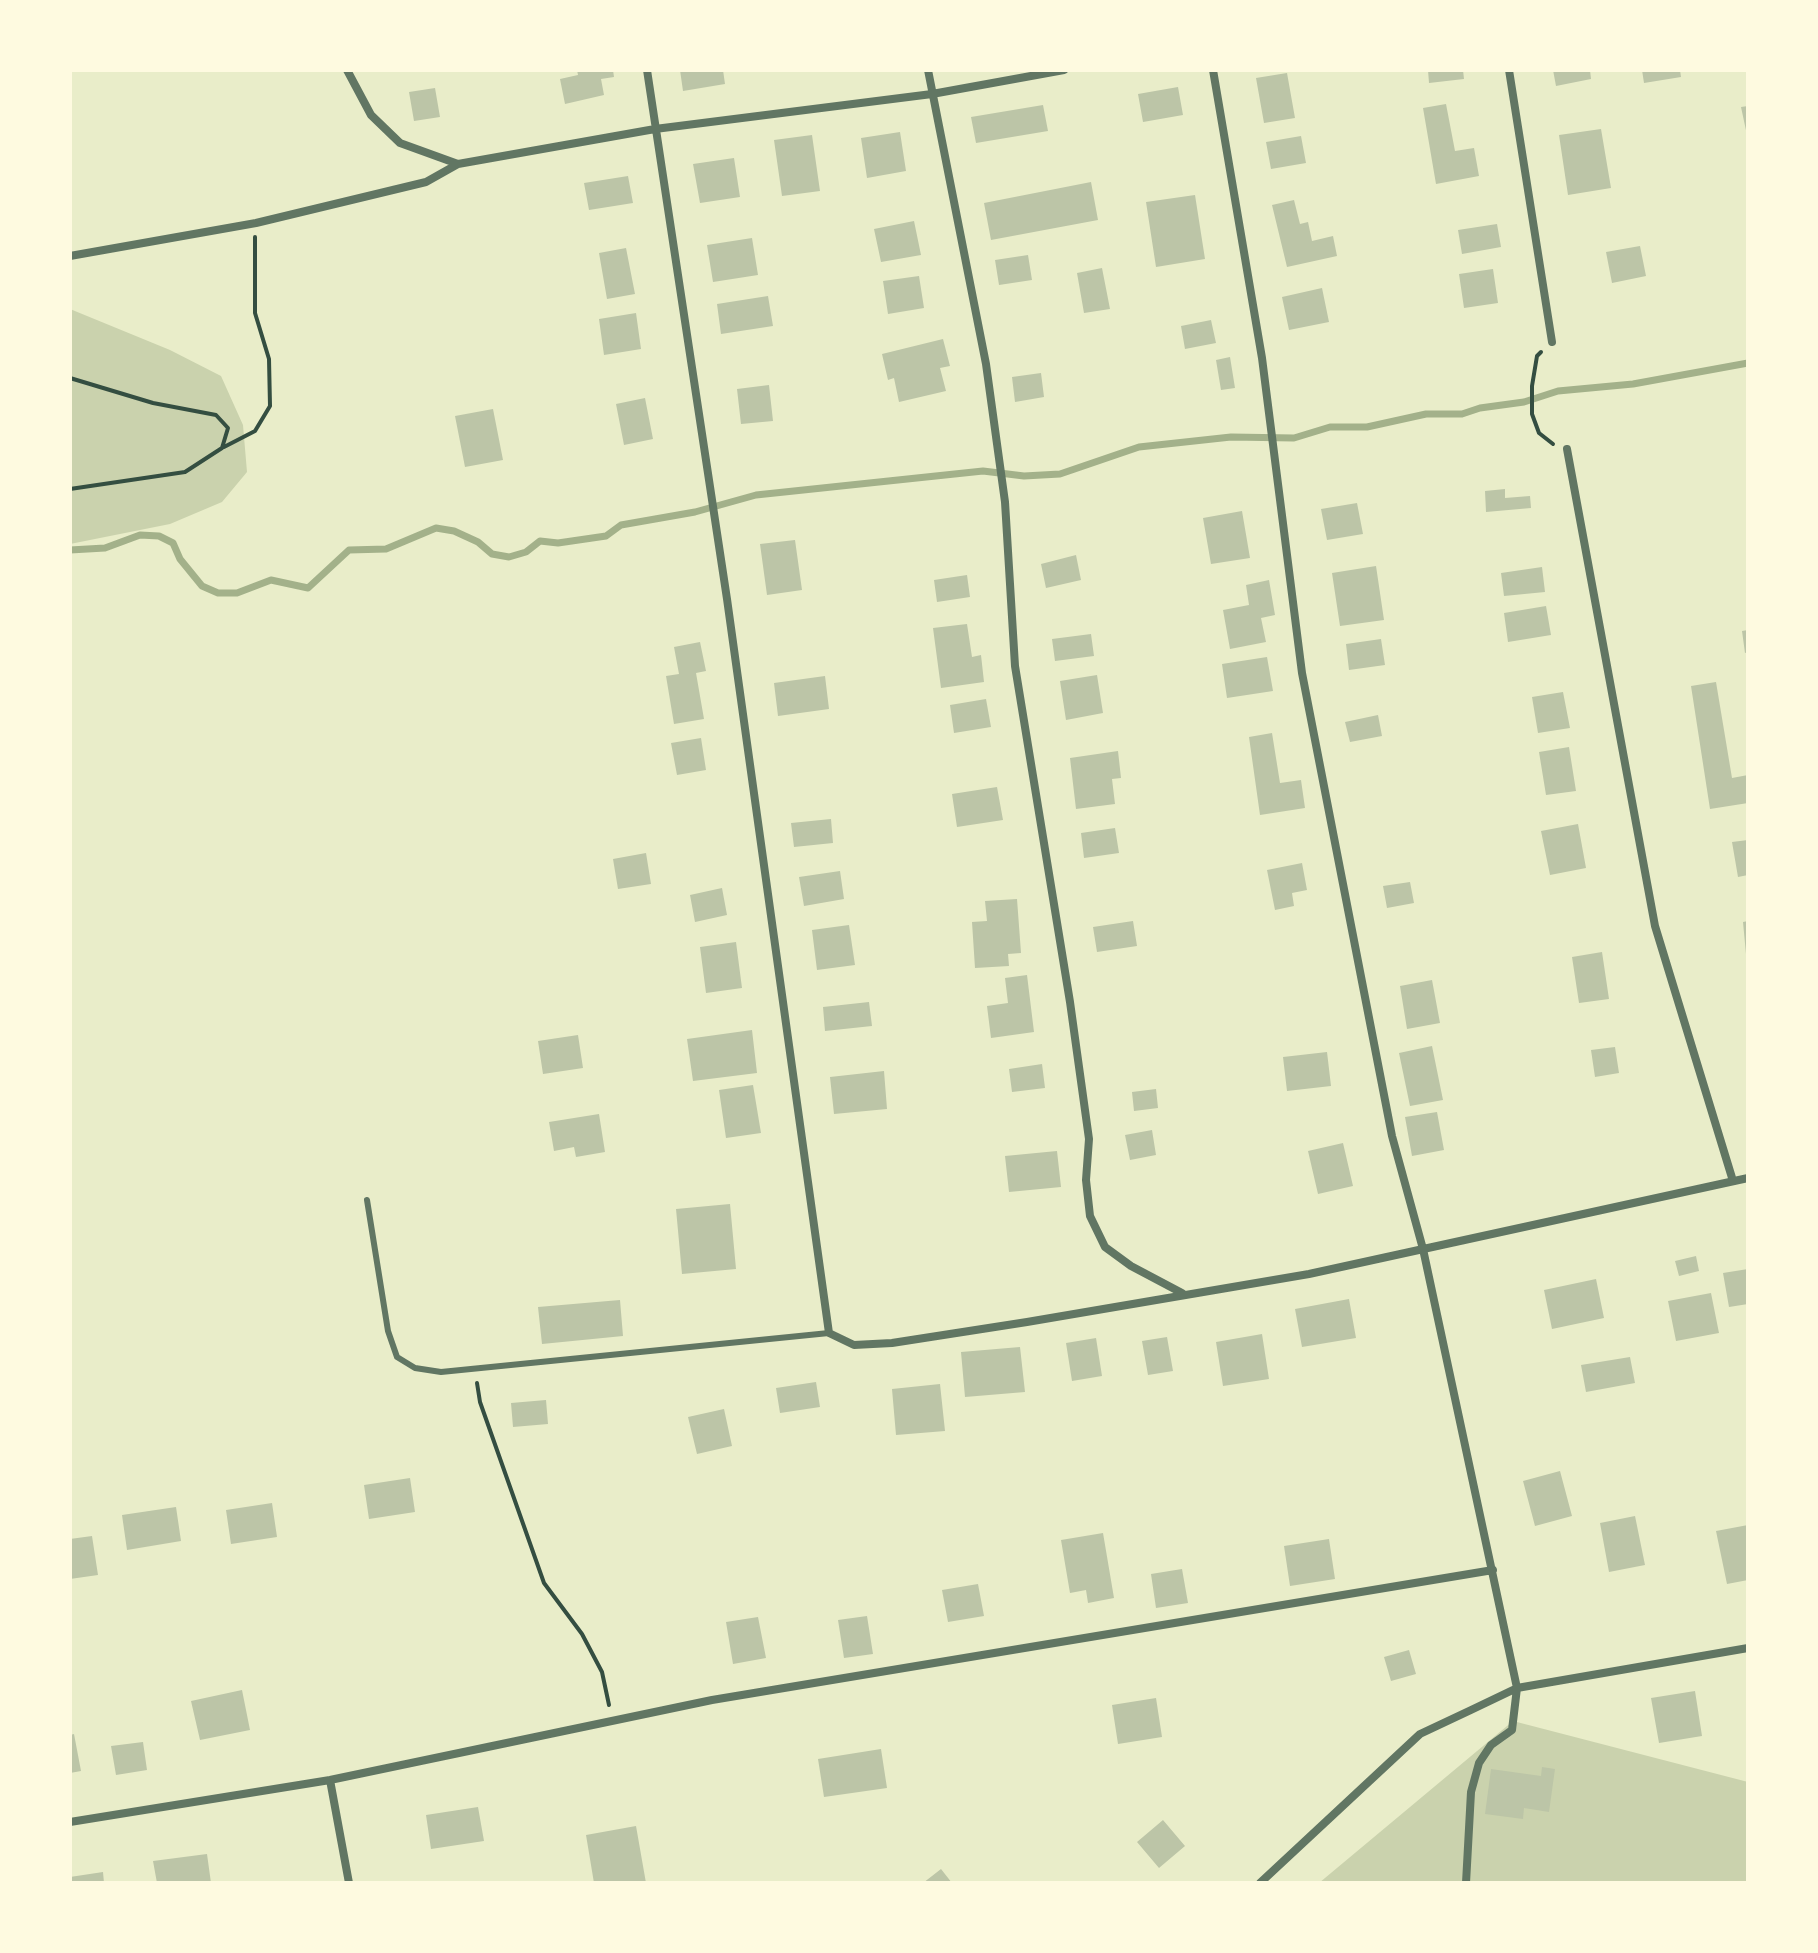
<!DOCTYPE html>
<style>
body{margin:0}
#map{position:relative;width:1818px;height:1953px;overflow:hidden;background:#e9edc9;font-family:Manrope,sans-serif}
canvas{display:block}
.frame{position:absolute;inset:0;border:72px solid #fefae0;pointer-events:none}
</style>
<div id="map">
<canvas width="1818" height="1953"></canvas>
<div class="frame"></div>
</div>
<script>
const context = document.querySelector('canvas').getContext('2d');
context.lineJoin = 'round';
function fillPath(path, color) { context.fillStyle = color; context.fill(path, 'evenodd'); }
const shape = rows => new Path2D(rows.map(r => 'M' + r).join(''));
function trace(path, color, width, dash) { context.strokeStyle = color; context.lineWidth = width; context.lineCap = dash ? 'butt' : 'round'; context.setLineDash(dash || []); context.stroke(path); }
fillPath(shape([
 [70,309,170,350,221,376,243,425,247,472,222,502,170,524,70,544],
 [1513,1721,1748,1782,1748,1883,1319,1883]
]), '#cad2ad');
trace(shape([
 [70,550,105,548,140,535,159,536,173,543,180,559,202,586,218,593,237,593,271,580,308,588,349,550,386,549,436,528,454,531,478,542,492,554,509,557,526,552,540,541,558,543,606,536,621,525,695,512,756,495,983,471,1024,476,1060,474,1139,447,1231,437,1294,438,1330,427,1367,427,1426,414,1462,414,1480,408,1524,402,1558,391,1633,384,1748,363]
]), '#a3b18a', 7);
fillPath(shape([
 [577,70,613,70,614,77,601,79,604,95,565,104,560,79,578,75],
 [680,70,723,70,725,84,683,91],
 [1428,70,1463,70,1464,79,1429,83],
 [1553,70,1590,70,1591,79,1556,86],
 [1642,70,1680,70,1681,77,1644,83],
 [1287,73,1295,118,1264,123,1256,78],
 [1178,87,1183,115,1143,122,1138,94],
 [435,88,440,117,414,121,409,92],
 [1446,104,1455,151,1474,148,1479,176,1436,184,1423,108],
 [1043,105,1048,131,976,143,971,117],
 [1748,106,1748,134,1747,135,1741,107],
 [1601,129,1611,188,1568,195,1559,135],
 [900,132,906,171,867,178,861,138],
 [812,135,820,191,782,196,774,140],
 [1301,136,1306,163,1271,169,1266,142],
 [734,158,740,197,700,203,693,164],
 [628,176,633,203,589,210,584,183],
 [1091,182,1098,220,991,240,984,203],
 [1195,195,1205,259,1156,267,1146,202],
 [1294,200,1300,224,1308,222,1312,241,1333,236,1337,256,1287,267,1272,205],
 [914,221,921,255,881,262,874,229],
 [1497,224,1501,247,1462,254,1458,230],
 [752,238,758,275,713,282,707,245],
 [1640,246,1646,276,1612,283,1606,252],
 [626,248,635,294,607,299,599,253],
 [1028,255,1032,280,999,285,995,260],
 [1102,268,1110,309,1084,313,1077,273],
 [1493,269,1498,303,1464,308,1459,274],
 [919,276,924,308,888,314,883,281],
 [1322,288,1329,322,1289,330,1282,297],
 [768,296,773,326,721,334,717,304],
 [636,313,641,349,604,355,599,319],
 [1211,320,1216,343,1185,349,1181,326],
 [943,339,950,366,940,368,946,391,899,402,894,378,888,380,882,354],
 [1230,357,1235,388,1221,390,1216,360],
 [1041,373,1044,397,1015,402,1012,377],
 [769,385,773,421,741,424,737,389],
 [645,398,653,439,624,445,616,404],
 [493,409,503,460,465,467,455,416],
 [1505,489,1505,498,1530,496,1531,508,1486,512,1485,491],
 [1357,503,1363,534,1327,540,1321,509],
 [1242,511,1250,558,1211,564,1203,518],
 [795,540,802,590,767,595,760,544],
 [1076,555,1081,580,1046,588,1041,564],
 [1376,566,1384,620,1340,626,1332,573],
 [1542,567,1545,592,1504,596,1501,573],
 [967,575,970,597,937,602,934,580],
 [1269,580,1275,615,1261,618,1266,642,1230,649,1223,610,1249,605,1246,585],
 [1546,606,1551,635,1508,642,1504,613],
 [967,624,972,657,981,655,984,682,941,688,933,628],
 [1748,630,1748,652,1745,653,1742,631],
 [1091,634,1094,656,1055,661,1052,639],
 [1381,639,1385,665,1349,670,1346,644],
 [700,642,706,671,696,673,704,719,674,724,666,676,679,674,674,647],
 [1267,657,1273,691,1227,698,1222,664],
 [1097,675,1103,713,1066,720,1060,681],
 [825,676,829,709,778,716,774,683],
 [1716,682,1732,778,1748,775,1748,803,1710,809,1691,686],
 [1563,692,1570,728,1538,733,1532,697],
 [986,699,991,727,954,733,950,705],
 [1378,715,1382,736,1350,742,1345,722],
 [1272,733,1280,783,1301,780,1305,808,1260,815,1249,737],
 [701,738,706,770,677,775,671,743],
 [1569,747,1576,791,1546,795,1539,752],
 [1118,751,1121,778,1112,779,1115,804,1076,809,1070,758],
 [997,787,1003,820,957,827,952,794],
 [831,819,833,843,794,847,791,823],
 [1578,824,1586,868,1550,875,1541,831],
 [1115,828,1119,853,1084,858,1081,833],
 [1748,840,1748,875,1738,877,1732,842],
 [646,853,651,884,618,889,613,859],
 [1302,863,1307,890,1292,893,1294,906,1275,910,1267,870],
 [840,871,844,899,804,906,799,877],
 [1410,882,1414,903,1387,908,1383,886],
 [722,888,727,915,695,922,690,895],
 [1017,899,1021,953,1008,954,1009,966,975,968,972,922,987,921,985,901],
 [1133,921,1137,946,1097,952,1093,927],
 [1748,921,1748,954,1746,954,1743,922],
 [849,925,855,965,817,970,812,930],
 [736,942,742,988,706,993,700,947],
 [1602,952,1609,999,1579,1003,1572,957],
 [1027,975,1034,1032,991,1038,987,1006,1008,1003,1005,978],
 [1432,980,1440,1023,1407,1029,1400,986],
 [869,1002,872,1026,825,1031,823,1007],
 [752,1030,757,1073,693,1081,687,1039],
 [578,1035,583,1068,543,1074,538,1041],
 [1432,1046,1443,1100,1410,1106,1399,1053],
 [1615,1047,1619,1073,1595,1077,1591,1050],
 [1327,1052,1331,1086,1287,1091,1283,1057],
 [1042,1064,1045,1088,1012,1092,1009,1069],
 [884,1071,887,1109,834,1114,830,1077],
 [753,1085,761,1133,726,1138,719,1090],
 [1156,1089,1158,1108,1134,1111,1132,1092],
 [1437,1112,1444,1150,1412,1156,1405,1117],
 [599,1114,605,1152,576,1157,574,1147,554,1151,549,1122],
 [1152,1130,1156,1155,1130,1160,1125,1135],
 [1343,1143,1353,1186,1318,1194,1308,1151],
 [1057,1151,1061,1187,1009,1192,1005,1156],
 [730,1204,736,1269,682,1274,676,1209],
 [1696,1256,1699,1271,1679,1276,1675,1261],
 [1748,1269,1748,1304,1729,1307,1723,1273],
 [1596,1279,1604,1318,1552,1329,1544,1290],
 [1711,1293,1719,1333,1676,1341,1668,1301],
 [1349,1299,1356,1338,1302,1347,1295,1309],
 [620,1300,623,1336,542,1344,538,1307],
 [1262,1334,1269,1379,1223,1386,1216,1342],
 [1167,1337,1173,1371,1148,1375,1142,1341],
 [1096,1338,1102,1376,1072,1381,1066,1343],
 [1020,1347,1025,1392,965,1397,961,1352],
 [1630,1357,1635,1383,1586,1392,1581,1365],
 [816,1382,820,1407,780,1413,776,1388],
 [940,1384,945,1431,896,1435,892,1389],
 [546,1400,548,1424,513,1427,511,1403],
 [724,1409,732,1446,697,1454,688,1417],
 [1560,1471,1572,1516,1535,1526,1523,1481],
 [410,1478,415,1512,369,1519,364,1485],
 [272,1503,277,1537,231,1544,226,1510],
 [176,1507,181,1541,127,1550,122,1515],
 [1635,1516,1645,1565,1609,1572,1600,1523],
 [1748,1525,1748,1580,1727,1584,1716,1531],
 [1103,1533,1114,1598,1088,1603,1086,1590,1070,1593,1061,1540],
 [92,1536,98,1575,70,1579,70,1539],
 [1329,1539,1335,1579,1290,1586,1284,1546],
 [1182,1569,1188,1603,1156,1608,1151,1574],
 [978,1584,984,1616,948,1622,942,1590],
 [867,1616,873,1654,844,1658,838,1620],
 [758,1617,766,1658,733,1664,726,1622],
 [1409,1650,1416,1674,1391,1681,1384,1657],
 [242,1690,250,1730,200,1740,191,1701],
 [1695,1691,1702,1736,1659,1743,1651,1698],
 [1156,1698,1162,1737,1118,1744,1112,1705],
 [74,1734,81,1771,70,1773,70,1735],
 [143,1742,147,1770,116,1775,111,1746],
 [881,1749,887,1788,824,1797,818,1759],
 [1542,1767,1555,1769,1549,1812,1524,1808,1523,1819,1485,1814,1491,1769,1541,1776],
 [478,1807,484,1841,431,1849,426,1815],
 [1163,1820,1185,1846,1159,1868,1137,1842],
 [636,1826,646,1883,594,1883,586,1835],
 [207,1854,211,1883,157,1883,153,1861],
 [941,1869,952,1883,923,1883],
 [103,1872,104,1883,70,1883,70,1877]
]), '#bcc5a7');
trace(shape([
 [1541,352,1537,356,1532,386,1532,414,1539,433,1553,444],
 [70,378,153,403,216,415,228,428,222,448,185,472,70,489],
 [224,447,255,431,270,406,269,359,255,313,255,237],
 [477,1383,480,1402,544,1583,582,1634,602,1672,609,1705]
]), '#344e41', 4);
trace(shape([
 [367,1200,388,1331,397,1357,415,1368,441,1372,829,1333]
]), '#617663', 6);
trace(shape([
 [347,70,371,115,400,143,458,164],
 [647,70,727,599,829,1333,854,1345,892,1343,1027,1322,1309,1274,1748,1178],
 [928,70,986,364,1005,502,1015,666,1070,1002,1089,1139,1086,1180,1090,1216,1105,1247,1131,1266,1182,1293],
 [1213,70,1262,358,1302,673,1392,1136,1423,1249,1517,1688,1512,1730,1491,1745,1479,1763,1471,1792,1466,1883],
 [1509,70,1552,342],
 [70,256,256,223,426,182,458,164,655,129,932,94,1064,70],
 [1567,449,1655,926,1733,1181],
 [330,1780,349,1883],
 [70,1822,330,1780,712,1700,1493,1570],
 [1260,1883,1420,1734,1471,1710,1517,1688,1748,1648]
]), '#617663', 8);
</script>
